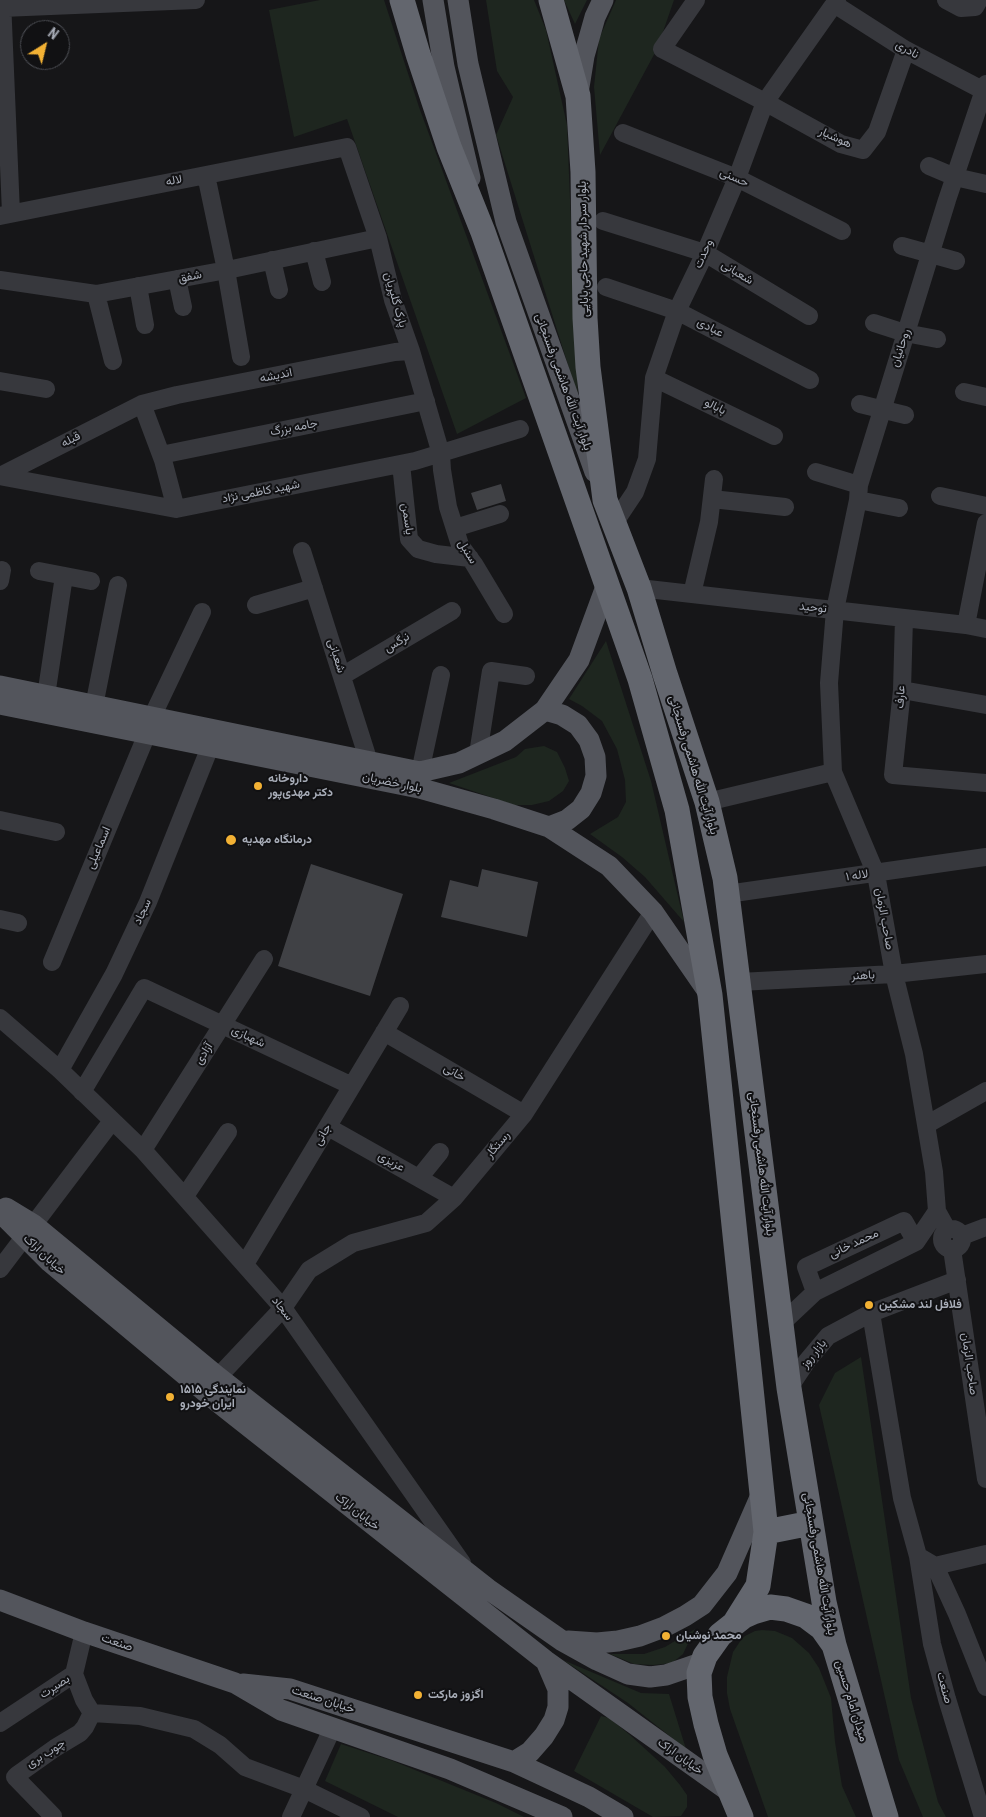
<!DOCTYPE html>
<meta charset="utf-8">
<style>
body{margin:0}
#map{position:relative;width:986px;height:1817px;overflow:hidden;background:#161618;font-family:"Roboto Condensed",sans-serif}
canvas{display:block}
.north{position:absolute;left:20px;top:20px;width:50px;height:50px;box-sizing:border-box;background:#111113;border:1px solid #4d4f55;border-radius:50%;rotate:36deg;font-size:14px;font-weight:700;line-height:20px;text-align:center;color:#a8adb8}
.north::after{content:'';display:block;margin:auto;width:18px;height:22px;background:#f2b134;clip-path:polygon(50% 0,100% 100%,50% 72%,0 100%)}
</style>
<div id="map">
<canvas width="986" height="1817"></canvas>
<div class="north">N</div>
</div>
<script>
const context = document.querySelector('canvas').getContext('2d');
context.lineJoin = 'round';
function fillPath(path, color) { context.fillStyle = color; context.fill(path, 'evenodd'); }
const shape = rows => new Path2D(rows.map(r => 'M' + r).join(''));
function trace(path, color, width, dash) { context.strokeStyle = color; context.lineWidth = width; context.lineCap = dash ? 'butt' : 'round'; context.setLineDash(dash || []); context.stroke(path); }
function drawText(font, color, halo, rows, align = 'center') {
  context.font = font + ' "Roboto Condensed",Vazirmatn,sans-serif'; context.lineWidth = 4; context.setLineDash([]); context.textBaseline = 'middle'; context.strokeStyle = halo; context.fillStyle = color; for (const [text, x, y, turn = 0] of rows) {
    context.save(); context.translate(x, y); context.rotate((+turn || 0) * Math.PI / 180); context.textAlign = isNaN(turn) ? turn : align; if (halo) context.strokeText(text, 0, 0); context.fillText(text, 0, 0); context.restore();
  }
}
fillPath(shape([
 [320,0,384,0,419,107,526,398,457,434,347,119,294,137,269,10],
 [486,0,534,0,546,30,567,125,578,397,496,135,513,97,497,71],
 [564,0,587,0,575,24],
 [616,0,674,0,657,49,600,155,594,87,599,39],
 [606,641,651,781,684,922,645,877,622,857,590,834,618,817,626,802,625,780,617,749,602,721,582,706,569,699],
 [544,746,557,752,565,768,569,781,563,791,549,801,532,805,514,805,449,783,516,757,525,749],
 [861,1357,911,1698,938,1802,946,1817,923,1817,899,1760,819,1405,835,1373],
 [695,1629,683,1654,672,1663,653,1665,634,1664,610,1654,644,1654,665,1647],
 [762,1630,775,1631,792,1638,809,1653,819,1668,831,1698,835,1742,842,1786,856,1817,768,1817,730,1709,727,1693,727,1677,733,1652,741,1640,745,1636,755,1631],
 [563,1660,641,1693,669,1694,686,1749,628,1703],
 [601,1716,609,1718,630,1735,665,1767,680,1785,687,1795,687,1807,681,1816,653,1817,574,1771],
 [341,1744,393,1761,496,1803,524,1817,398,1817,325,1781]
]), '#1e261f');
fillPath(shape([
 [501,484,506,501,477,510,471,493],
 [311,864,403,894,370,996,278,966],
 [482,869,538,882,527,937,441,917,450,880,478,887]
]), '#404145');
trace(shape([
 [2,0,11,213],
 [696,0,662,49,765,102,841,144,863,150,877,132,906,50],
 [946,0,961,8,975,7,979,0],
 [834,4,906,50,986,92],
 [2,8,196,0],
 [623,133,737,178,842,231],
 [929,166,955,177,986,184],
 [206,175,226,270,241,357],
 [0,216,347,147,378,238,393,300,411,351,441,454,442,470,448,507,460,545,474,564,504,614],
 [603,221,705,253,809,316],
 [902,246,956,261],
 [314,251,322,282],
 [272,260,279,290],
 [177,279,183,307],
 [0,280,96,294,232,269,378,238],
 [138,286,145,325],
 [606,287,677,311,810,380],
 [96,294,113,361],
 [874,323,905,333,937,339],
 [654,378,774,436],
 [0,381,46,389],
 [964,392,986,397],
 [142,404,163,460,176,509],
 [860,404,905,415],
 [161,455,426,401],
 [401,464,409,539,418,549,436,554,470,558],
 [816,472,859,485],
 [0,476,176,509,415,461,520,429],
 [0,476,142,404,177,395,395,352,411,351],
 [940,496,986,506],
 [712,499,785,507],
 [858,500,899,508],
 [613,525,635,492,647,459,654,378,677,311,705,253,737,178,765,102,837,0],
 [455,528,500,514],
 [302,551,369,762],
 [39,571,91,581],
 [0,581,2,570],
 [639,588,966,625,986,629],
 [692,594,709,522,714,479],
 [256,605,314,588],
 [904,618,902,690,893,775,986,783],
 [966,625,986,523],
 [342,676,452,611],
 [902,690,986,705],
 [46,696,64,576],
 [94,706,118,585],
 [152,717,202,612],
 [478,754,491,671,526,676],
 [420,772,441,675],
 [707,802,833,772],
 [0,820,56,832],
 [727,894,986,857],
 [0,919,18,923],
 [52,962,147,734],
 [739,982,894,974,986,964],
 [0,1018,60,1070,143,1150,283,1308,462,1563],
 [384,1032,524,1114],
 [60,1070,114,974,148,902,210,747],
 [82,1092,144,988,352,1086],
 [926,1125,986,1091],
 [328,1127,454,1198],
 [143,1150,264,959],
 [419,1178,440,1152],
 [185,1196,228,1132],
 [947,1229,937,1211,934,1172,914,1054,894,974,876,874,833,772,829,683,835,610,858,500,859,485,947,200,986,84],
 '942 1239a10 10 0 1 1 20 0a10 10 0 1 1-20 0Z',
 [962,1236,986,1227],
 [952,1249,986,1479],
 [245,1264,400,1006],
 [0,1269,112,1121],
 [815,1292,806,1267,904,1221,916,1242],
 [871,1313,902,1498,918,1556,935,1566,957,1614,986,1687],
 [781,1324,815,1292,916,1242,937,1211],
 [218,1377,283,1308,309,1270,353,1243,426,1223,454,1198,524,1114,653,912],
 [789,1388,807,1361,828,1336,871,1313,957,1280],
 [918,1556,932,1644,947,1699,983,1817],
 [935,1566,986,1554],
 [74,1674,84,1700,92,1713,140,1716,194,1729,220,1745,245,1767,304,1789,361,1817],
 [0,1723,74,1674,84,1632],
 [53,1816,15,1777,17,1775,55,1748,80,1733,85,1727,92,1713],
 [291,1817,333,1727]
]), '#37383d', 18);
trace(shape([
 [433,0,444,67,470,178],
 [458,0,468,64,506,222,595,472],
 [578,93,584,56,595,17,603,0],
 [0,686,420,772,459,763,505,741,545,710,579,660,607,584],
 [0,704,419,788,494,809,549,827,609,866,653,912,709,993],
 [545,710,562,715,578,725,589,740,595,757,596,776,591,793,581,809,567,820,549,827],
 [6,1208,34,1225,218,1377,488,1589,561,1640,597,1660,628,1674,650,1677,666,1675,701,1663],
 [0,1212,50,1262,214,1399,546,1661,730,1792],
 [0,1600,84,1632,235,1683,281,1710,450,1769,562,1817],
 [568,1641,597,1643,618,1641,640,1636,664,1627,685,1616,702,1605,727,1573,762,1493],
 [243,1684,290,1689,514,1762,589,1797,623,1817],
 [514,1762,530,1752,544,1736,554,1720,558,1707,558,1689,546,1661]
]), '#53555c', 21);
trace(shape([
 [402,0,418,54,449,147,483,232,640,679,677,810,710,995,766,1532,758,1586,736,1621],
 [551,0,578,96,583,172,585,318,588,367,605,500,639,588,665,674,707,802,725,878,789,1388,824,1602,834,1645],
 [766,1532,811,1523],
 [741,1817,715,1755,706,1724,700,1697,699,1673,705,1656,720,1635,744,1616,753,1612,770,1607,786,1609,806,1616,822,1628,834,1645,886,1817]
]), '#63666e', 25);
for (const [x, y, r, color] of [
 [258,786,5,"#f2b134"],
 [231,840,6,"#f2b134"],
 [869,1305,5,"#f2b134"],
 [170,1397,5,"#f2b134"],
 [666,1636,5,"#f2b134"],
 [418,1695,5,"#f2b134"]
]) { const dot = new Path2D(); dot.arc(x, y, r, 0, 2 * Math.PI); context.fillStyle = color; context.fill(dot); trace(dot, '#111113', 2); }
drawText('12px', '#a8adb8', '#111113', [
 ["نادری",907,50,30],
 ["هوشیار",835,138,24],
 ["حسنی",734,178,24],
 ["لاله",174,181,-11],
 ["بلوار سردار شهید حاجی بابایی",584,249,-91],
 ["وحدت",704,254,-66],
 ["شعبانی",737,273,31],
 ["شفق",190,277,-11],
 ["پارک گلپریان",395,300,74],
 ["عبادی",710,328,27],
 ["روحانیان",901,348,-72],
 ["اندیشه",276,376,-11],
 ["بلوار آیت الله هاشمی رفسنجانی",563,382,70],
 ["بابالو",715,407,26],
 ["جامه بزرگ",294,428,-11],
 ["قبله",71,440,-27],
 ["شهید کاظمی نژاد",261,492,-11],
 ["یاسمن",407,519,82],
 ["سنبل",467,552,58],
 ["توحید",813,608,6],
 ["نرگس",397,643,-31],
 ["شعبانی",336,656,73],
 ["عارف",901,697,-86],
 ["بلوار آیت الله هاشمی رفسنجانی",693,765,73],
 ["بلوار خضریان",392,783,12],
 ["اسماعیلی",99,848,-67],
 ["لاله ۱",857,876,-8],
 ["سجاد",143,912,-65],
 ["صاحب الزمان",884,919,80],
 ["باهنر",863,976,-3],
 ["شهبازی",248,1037,25],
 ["آزادی",204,1054,-58],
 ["خانی",454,1073,30],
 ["جانی",323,1135,-59],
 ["رستگار",498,1145,-50],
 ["عزیزی",391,1162,29],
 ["بلوار آیت الله هاشمی رفسنجانی",761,1164,83],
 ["محمد خانی",854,1244,-25],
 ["خیابان اراک",44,1255,43],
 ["سجاد",282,1309,52],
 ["بازار روز",814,1354,-51],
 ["صاحب الزمان",969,1364,82],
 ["خیابان اراک",357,1512,38],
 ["بلوار آیت الله هاشمی رفسنجانی",819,1564,80],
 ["صنعت",117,1643,19],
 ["بصیرت",55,1687,-33],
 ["صنعت",944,1688,75],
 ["خیابان صنعت",323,1700,18],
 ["میدان امام حسین",851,1701,73],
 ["چوب بری",46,1754,-32],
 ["خیابان اراک",680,1757,36]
]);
drawText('bold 12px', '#a8adb8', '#111113', [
 ["داروخانه",268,779],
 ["دکتر مهدی‌پور",268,793],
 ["درمانگاه مهدیه",242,840],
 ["فلافل لند مشکین",879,1305],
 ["نمایندگی ۱۵۱۵",180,1390],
 ["ایران خودرو",180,1404],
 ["محمد نوشیان",676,1636],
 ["اگزوز مارکت",428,1695]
], 'left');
</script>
